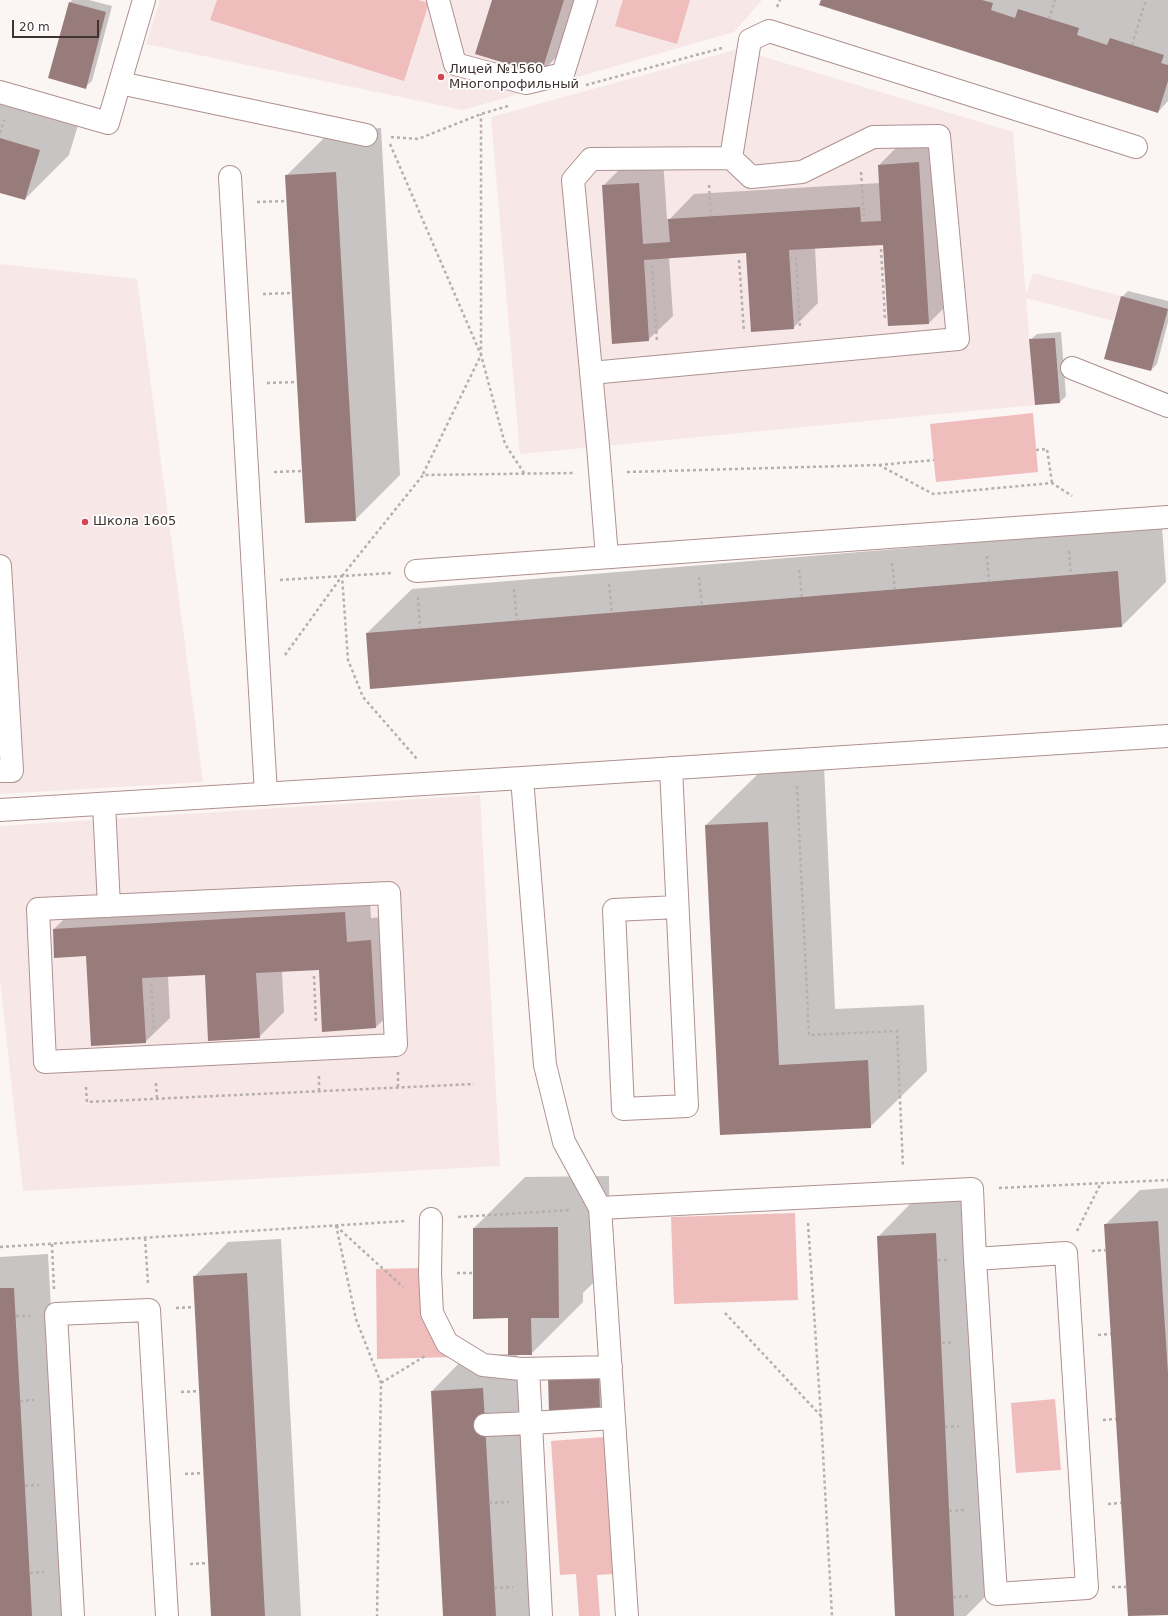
<!DOCTYPE html>
<meta charset="utf-8">
<style>
body{margin:0}
#map{position:relative;width:1168px;height:1616px;overflow:hidden;background:#fbf5f4;font-family:"DejaVu Sans",sans-serif}
canvas{display:block}
.scale{position:absolute;left:12px;top:20px;width:87px;height:18px;box-sizing:border-box;border:2px solid #3f3232;border-top:0;padding-left:5px;font-size:12px;line-height:14px;white-space:nowrap;color:#3f3232;-webkit-text-stroke:3px #fff;paint-order:stroke}
</style>
<div id="map">
<canvas width="1168" height="1616"></canvas>
<div class="scale">20 m</div>
</div>
<script>
const context = document.querySelector('canvas').getContext('2d');
context.lineJoin = 'round';
function fillPath(path, color) { context.fillStyle = color; context.fill(path, 'evenodd'); }
const shape = rows => new Path2D(rows.map(r => 'M' + r).join(''));
function trace(path, color, width, dash) { context.strokeStyle = color; context.lineWidth = width; context.lineCap = dash ? 'butt' : 'round'; context.setLineDash(dash || []); context.stroke(path); }
function drawText(font, color, halo, rows, align = 'center') {
  context.font = font + ' "DejaVu Sans",sans-serif'; context.lineWidth = 3.5; context.setLineDash([]); context.textBaseline = 'middle'; context.strokeStyle = halo; context.fillStyle = color; for (const [text, x, y, turn = 0] of rows) {
    context.save(); context.translate(x, y); context.rotate((+turn || 0) * Math.PI / 180); context.textAlign = isNaN(turn) ? turn : align; if (halo) context.strokeText(text, 0, 0); context.fillText(text, 0, 0); context.restore();
  }
}
fillPath(shape([
 [160,0,762,0,734,32,463,110,146,44],
 [738,49,1013,132,1026,296,1033,273,1121,296,1114,321,1026,298,1035,405,520,454,491,117],
 [0,264,137,279,203,782,0,794],
 [480,795,500,1166,23,1191,0,979,0,826]
]), '#f8e7e7');
fillPath(shape([
 [217,0,418,0,429,3,404,81,210,20],
 [623,0,690,0,677,44,615,26],
 [1033,413,1038,472,936,482,930,424],
 [795,1213,798,1300,674,1304,671,1217],
 [425,1268,425,1315,428,1331,440,1346,453,1357,377,1359,376,1269],
 [1055,1399,1061,1470,1016,1473,1011,1403],
 [604,1437,613,1574,597,1575,600,1616,579,1616,576,1574,560,1575,551,1441]
]), '#f0bdbd');
fillPath(shape([
 [72,0,89,0,112,6,92,81,85,87,70,3],
 [493,0,580,0,565,49,540,73],
 [822,0,1168,0,1168,101,1158,112],
 [0,81,84,105,69,155,25,199,0,192],
 [381,128,400,475,355,520,286,176,331,131],
 [943,138,954,298,929,323,884,244,815,248,818,303,793,328,747,252,669,257,673,316,648,340,603,186,628,161,663,159,667,219,670,219,694,194,880,183,879,165,903,141],
 [1128,291,1168,301,1168,322,1157,364,1151,370,1122,297],
 [1061,332,1066,396,1060,402,1030,340,1037,334],
 [1162,527,1166,582,1122,626,367,633,412,589],
 [824,766,835,1009,924,1005,927,1071,870,1127,721,1134,706,825,763,769],
 [369,888,371,918,396,916,401,1003,376,1027,320,968,282,971,284,1012,259,1037,206,974,168,976,170,1018,145,1042,87,955,54,929,79,904],
 [609,1176,610,1266,583,1293,583,1302,531,1354,517,1354,532,1616,444,1616,432,1391,466,1356,509,1354,509,1317,474,1228,525,1177],
 [1168,1188,1168,1614,1105,1225,1140,1190],
 [970,1199,989,1593,966,1616,896,1616,878,1237,912,1202],
 [281,1239,301,1616,212,1616,194,1277,228,1242],
 [48,1254,68,1616,0,1616,0,1257],
 [604,1369,606,1403,600,1409,550,1411]
]), '#0003');
fillPath(shape([
 [492,0,564,0,541,74,475,54],
 [821,0,982,0,993,3,991,10,1015,18,1018,9,1079,28,1077,35,1107,45,1110,38,1164,55,1161,63,1168,65,1168,81,1158,113,819,5],
 [69,2,106,12,86,89,48,78],
 [0,138,40,150,25,200,0,193],
 [919,162,929,324,888,326,883,245,789,250,794,329,751,332,746,253,644,260,649,341,612,344,602,185,639,183,643,244,670,242,668,219,860,207,861,222,881,221,878,165],
 [336,172,356,521,305,523,285,175],
 [1121,296,1168,309,1151,371,1104,359],
 [1055,338,1060,403,1035,405,1029,339],
 [1118,571,1122,627,370,689,366,633],
 [768,822,779,1065,868,1060,871,1128,720,1135,705,825],
 [345,912,347,942,371,940,376,1028,322,1032,319,970,256,973,260,1038,208,1041,205,975,142,978,146,1043,91,1046,86,956,54,958,53,929],
 [1158,1221,1168,1373,1168,1615,1128,1616,1104,1224],
 [558,1227,559,1318,531,1318,532,1355,508,1355,508,1318,473,1319,473,1228],
 [936,1233,954,1616,895,1616,877,1236],
 [247,1273,265,1616,211,1616,193,1276],
 [0,1288,14,1288,32,1616,0,1616],
 [599,1375,600,1410,549,1412,548,1377],
 [483,1388,496,1616,443,1616,431,1391]
]), '#987b7b');
const minor = shape([
 [438,0,455,64,526,83,563,74,586,0],
 [120,83,366,135],
 [0,92,108,123,144,0],
 [230,177,266,794],
 [1072,368,1168,406],
 [591,373,958,339,939,136,873,137,802,172,751,177,731,158],
 [607,557,598,446,573,180,591,159,731,158,750,40,769,31,1136,147],
 [0,566,12,771,0,771],
 [416,571,1168,517],
 [671,768,687,1106,623,1109,614,910,677,907],
 [522,778,1168,736],
 [104,804,109,906],
 [0,810,522,778,545,1065,564,1142,600,1208,627,1616],
 [389,893,396,1045,45,1062,38,909,389,893],
 [600,1208,972,1189,975,1259,996,1594,1087,1588,1066,1253,975,1259],
 [431,1219,430,1273,432,1313,447,1343,483,1365,521,1369,611,1367],
 [485,1425,531,1423,528,1369],
 [73,1616,56,1314,149,1310,167,1616],
 [541,1616,531,1423,614,1418]
]);
trace(minor, '#af9090', 24);
trace(shape([
 [777,7,780,0],
 [1049,19,1055,0],
 [1132,45,1146,0],
 [586,85,722,48],
 [0,133,4,120],
 [391,137,418,139,481,114,508,106],
 [390,144,481,355,505,444,524,473],
 [861,172,864,216],
 [709,185,711,216],
 [257,202,287,201],
 [881,249,885,319],
 [789,258,796,258,800,327],
 [739,260,744,332],
 [644,267,652,267,657,341],
 [263,294,292,293],
 [267,383,297,382],
 [1036,450,1047,449,1052,483],
 [879,465,934,460],
 [274,472,302,471],
 [627,472,879,465,933,494,1052,483,1072,496],
 [423,474,481,355,481,114],
 [1069,551,1071,575],
 [987,556,989,582],
 [892,563,895,590],
 [799,570,802,598],
 [342,576,423,475,574,473],
 [699,577,702,606],
 [280,580,391,573],
 [609,584,612,613],
 [514,589,517,621],
 [418,597,420,629],
 [285,655,342,576,348,660,363,697,417,759],
 [797,786,809,1035,897,1031,903,1167],
 [314,976,316,1023],
 [151,984,154,1030],
 [398,1072,398,1087],
 [319,1076,319,1091],
 [156,1083,157,1098],
 [86,1087,87,1102,474,1084],
 [999,1188,1168,1180],
 [458,1217,570,1210],
 [808,1223,821,1417,832,1616],
 [336,1225,356,1319,381,1383,377,1616],
 [336,1226,403,1287],
 [1077,1231,1101,1183],
 [145,1238,148,1283],
 [52,1244,54,1289],
 [0,1247,405,1221],
 [1092,1251,1106,1250],
 [938,1260,949,1260],
 [457,1273,473,1273],
 [176,1308,194,1307],
 [725,1313,821,1416],
 [16,1316,30,1316],
 [1098,1335,1111,1334],
 [942,1343,954,1342],
 [381,1383,425,1356],
 [181,1392,199,1391],
 [20,1401,34,1400],
 [1103,1420,1116,1419],
 [945,1427,959,1426],
 [185,1474,203,1473],
 [25,1486,39,1485],
 [489,1503,509,1502],
 [1108,1504,1121,1503],
 [949,1511,965,1510],
 [190,1564,208,1563],
 [30,1573,44,1572],
 [1112,1587,1126,1587],
 [494,1588,513,1587],
 [953,1597,969,1596]
]), '#b7aeae', 2.5, [3, 3]);
trace(minor, '#fff', 22);
for (const [x, y, r, color] of [
 [441,77,4,"#d54554"],
 [85,522,4,"#d54554"]
]) { const dot = new Path2D(); dot.arc(x, y, r, 0, 2 * Math.PI); context.fillStyle = color; context.fill(dot); trace(dot, '#fff', 1.5); }
drawText('13px', '#3f3232', '#fff', [
 ["Лицей №1560",449,70],
 ["Многопрофильный",449,85],
 ["Школа 1605",93,522]
], 'left');
</script>
